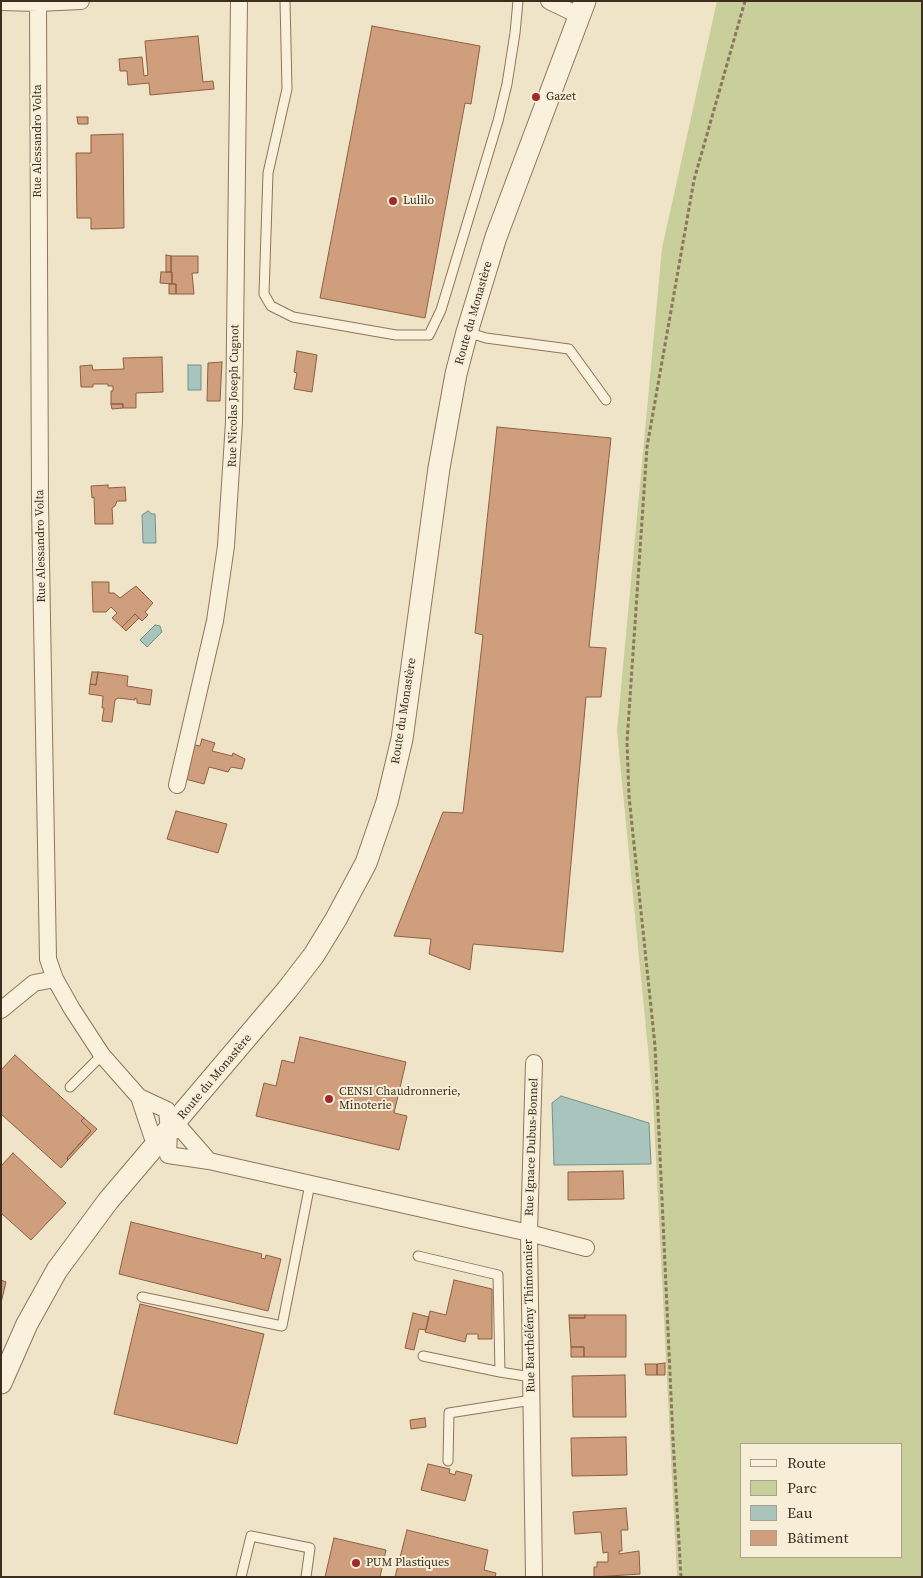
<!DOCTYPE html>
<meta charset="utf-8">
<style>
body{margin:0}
#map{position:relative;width:923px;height:1578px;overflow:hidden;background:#f0e4c8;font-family:"Source Serif 4",serif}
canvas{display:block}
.frame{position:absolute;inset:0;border:2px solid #3d2e20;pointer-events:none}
.legend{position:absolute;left:740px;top:1443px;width:162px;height:115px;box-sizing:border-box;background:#f7eed8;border:1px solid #ada18e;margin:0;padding:6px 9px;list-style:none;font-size:15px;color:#3d2e20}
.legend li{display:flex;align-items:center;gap:10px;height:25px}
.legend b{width:25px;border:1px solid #ada18e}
</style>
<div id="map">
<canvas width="923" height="1578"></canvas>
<div class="frame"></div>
<ul class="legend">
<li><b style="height:6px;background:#faf1dc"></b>Route</li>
<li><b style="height:14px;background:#c9cf9b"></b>Parc</li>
<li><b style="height:14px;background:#a9c4bc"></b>Eau</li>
<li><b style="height:14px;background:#cf9f7d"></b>Bâtiment</li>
</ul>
</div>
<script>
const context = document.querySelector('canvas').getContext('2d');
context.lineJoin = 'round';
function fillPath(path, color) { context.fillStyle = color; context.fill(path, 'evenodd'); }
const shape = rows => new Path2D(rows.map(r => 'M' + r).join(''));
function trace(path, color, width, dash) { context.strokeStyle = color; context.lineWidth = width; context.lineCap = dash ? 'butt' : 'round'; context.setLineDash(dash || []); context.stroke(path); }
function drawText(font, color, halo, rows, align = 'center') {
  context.font = font + ' "Source Serif 4",serif'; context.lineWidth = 4; context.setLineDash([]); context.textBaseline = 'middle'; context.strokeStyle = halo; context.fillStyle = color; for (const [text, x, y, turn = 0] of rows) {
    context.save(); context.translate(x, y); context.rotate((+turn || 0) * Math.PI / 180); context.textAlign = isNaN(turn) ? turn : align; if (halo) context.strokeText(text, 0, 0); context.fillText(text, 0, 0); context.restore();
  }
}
fillPath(shape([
 [717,1,922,1,922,1577,677,1577,653,1101,617,731,662,248],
 [742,1444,902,1444,902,1557,742,1557]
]), '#c9cf9b');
const water = shape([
 [188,365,201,365,201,390,188,390,188,365],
 [148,511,152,514,155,514,156,543,143,543,142,515,148,511],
 [155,625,160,626,162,632,147,647,140,640,155,625],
 [561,1096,649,1123,651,1164,554,1165,552,1103,561,1096]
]);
fillPath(water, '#a9c4bc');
trace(water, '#6f938a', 1);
const building = shape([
 [372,26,480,46,471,104,465,103,425,318,320,298,372,26],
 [198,36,203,82,213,81,214,89,150,95,149,83,128,85,127,71,120,71,119,59,142,57,144,76,148,75,145,41,198,36],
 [77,117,88,117,88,124,78,124,77,117],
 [123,134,124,228,91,229,91,218,77,218,76,153,91,153,91,135,123,134],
 [166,255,171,256,171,272,166,272,166,255],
 [171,256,198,256,198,273,192,273,194,294,176,294,176,284,172,284,172,272,171,272,171,256],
 [161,272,172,272,172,284,160,283,161,272],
 [169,284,176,284,176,294,169,294,169,284],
 [297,351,317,355,312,392,294,389,297,373,294,372,297,351],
 [162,357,163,392,136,393,136,408,123,408,123,404,111,404,111,391,113,391,113,386,108,386,108,384,93,384,93,387,81,387,80,366,92,365,93,370,124,369,123,358,162,357],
 [222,362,220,401,207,401,208,363,222,362],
 [111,404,123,404,123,408,112,409,111,404],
 [497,427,611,438,589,647,606,648,601,697,586,697,563,952,473,944,470,970,429,954,431,939,394,936,443,812,463,813,483,635,475,633,497,427],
 [108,485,108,488,125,487,126,501,117,501,115,506,112,508,113,524,95,524,94,497,92,498,91,486,108,485],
 [92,582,109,582,109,593,114,593,120,598,136,586,153,603,145,612,148,615,142,621,135,614,122,627,112,618,117,613,111,607,106,612,93,612,92,582],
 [135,614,139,618,126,631,122,627,135,614],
 [92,672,98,672,96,685,90,684,92,672],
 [98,672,128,676,127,686,152,690,150,705,137,703,137,699,135,698,135,700,118,698,115,700,112,722,102,721,104,708,102,708,103,696,89,694,90,684,96,685,98,672],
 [202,739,215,743,212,751,232,756,233,753,245,759,242,769,231,767,228,772,209,767,204,784,185,779,195,745,200,746,202,739],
 [176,811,227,824,218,853,167,839,176,811],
 [300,1037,406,1062,394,1113,407,1116,399,1150,256,1116,264,1083,276,1086,282,1060,294,1063,300,1037],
 [15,1055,84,1118,81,1121,91,1131,67,1158,68,1160,61,1168,1,1114,1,1070,15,1055],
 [84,1118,97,1129,68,1160,67,1158,91,1131,81,1121,84,1118],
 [13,1153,66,1203,31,1240,1,1213,1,1166,13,1153],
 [623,1171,624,1199,568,1200,568,1172,623,1171],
 [131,1222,262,1254,261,1258,265,1259,266,1255,281,1259,268,1311,119,1274,131,1222],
 [1,1280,6,1282,1,1303,1,1280],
 [454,1280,492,1289,492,1339,478,1339,478,1334,467,1334,465,1342,425,1332,430,1311,446,1315,454,1280],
 [140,1304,264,1334,237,1444,114,1414,140,1304],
 [413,1313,429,1317,426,1330,419,1329,414,1350,405,1348,413,1313],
 [569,1315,585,1315,585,1318,569,1318,569,1315],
 [585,1315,626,1315,626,1357,584,1357,584,1347,571,1347,569,1318,585,1318,585,1315],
 [571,1347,584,1347,584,1357,571,1357,571,1347],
 [665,1363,665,1375,657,1375,657,1364,665,1363],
 [645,1364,657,1364,657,1375,646,1375,645,1364],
 [625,1375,626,1417,573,1417,572,1376,625,1375],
 [425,1418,426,1427,411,1429,410,1420,425,1418],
 [626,1437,627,1475,572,1476,571,1438,626,1437],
 [428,1464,450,1469,449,1473,455,1475,456,1471,472,1475,465,1501,421,1490,428,1464],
 [626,1508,628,1530,621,1530,622,1551,619,1551,619,1554,639,1551,640,1574,594,1577,594,1567,597,1567,597,1562,608,1562,608,1552,603,1553,601,1532,575,1534,573,1512,626,1508],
 [407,1530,488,1550,484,1570,496,1573,495,1577,395,1577,407,1530],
 [334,1538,386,1550,380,1577,325,1577,334,1538]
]);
fillPath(building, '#cf9f7d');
trace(building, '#8d5f41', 1);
const service = shape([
 [285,1,287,89,268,173,264,294,271,306,293,317,396,335,429,335,441,310,498,121,507,84,515,33,518,1],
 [467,332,486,338,569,349,606,400],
 [70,1087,102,1055],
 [418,1256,498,1275,500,1372],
 [142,1297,282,1326,310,1184],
 [423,1356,500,1372,531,1377],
 [448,1461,449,1413,532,1400],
 [241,1577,251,1536,310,1548,306,1577]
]);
const minor = shape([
 [549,1,580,16],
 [1,2,38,3,81,1],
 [38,3,40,504,48,959,55,979,72,1009,102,1055,139,1097,152,1136,181,1129,209,1161],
 [177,785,215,621,226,546,234,422,239,1],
 [1,1010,34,983,55,979],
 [534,1063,529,1233,586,1248],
 [139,1097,167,1110,169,1131,168,1155,209,1161,529,1233,534,1577]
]);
const tertiary = shape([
 [1,1383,27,1324,57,1270,108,1201,287,990,314,955,336,919,366,863,387,802,402,739,439,468,456,374,467,332,496,237,585,1]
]);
trace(service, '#8d765c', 11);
trace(minor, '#8d765c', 18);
trace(tertiary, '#8d765c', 23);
trace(shape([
 [681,1577,673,1439,655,1046,629,796,627,742,647,447,694,180,745,1]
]), '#8d765c', 3, [4, 2.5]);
trace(service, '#faf1dc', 9);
trace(minor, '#faf1dc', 16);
trace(tertiary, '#faf1dc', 21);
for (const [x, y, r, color] of [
 [536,97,5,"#9e2a2b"],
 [393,201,5,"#9e2a2b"],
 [329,1099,5,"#9e2a2b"],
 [356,1563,5,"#9e2a2b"]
]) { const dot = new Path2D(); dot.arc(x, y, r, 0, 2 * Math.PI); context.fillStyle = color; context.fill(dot); trace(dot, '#f7eed8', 2); }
drawText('12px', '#3d2e20', '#f7eed8', [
 ["Gazet",546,97],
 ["Lulilo",403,201],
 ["CENSI Chaudronnerie,",339,1092],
 ["Minoterie",339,1106],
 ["PUM Plastiques",366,1563]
], 'left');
drawText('12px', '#3d2e20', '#f7eed8', [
 ["Rue Alessandro Volta",38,141,-90],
 ["Route du Monastère",474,313,-74],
 ["Rue Nicolas Joseph Cugnot",234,396,-89],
 ["Rue Alessandro Volta",41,546,-91],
 ["Route du Monastère",404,711,-81],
 ["Route du Monastère",215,1077,-50],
 ["Rue Ignace Dubus-Bonnel",532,1147,-88],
 ["Rue Barthélémy Thimonnier",530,1316,-91]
]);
</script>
